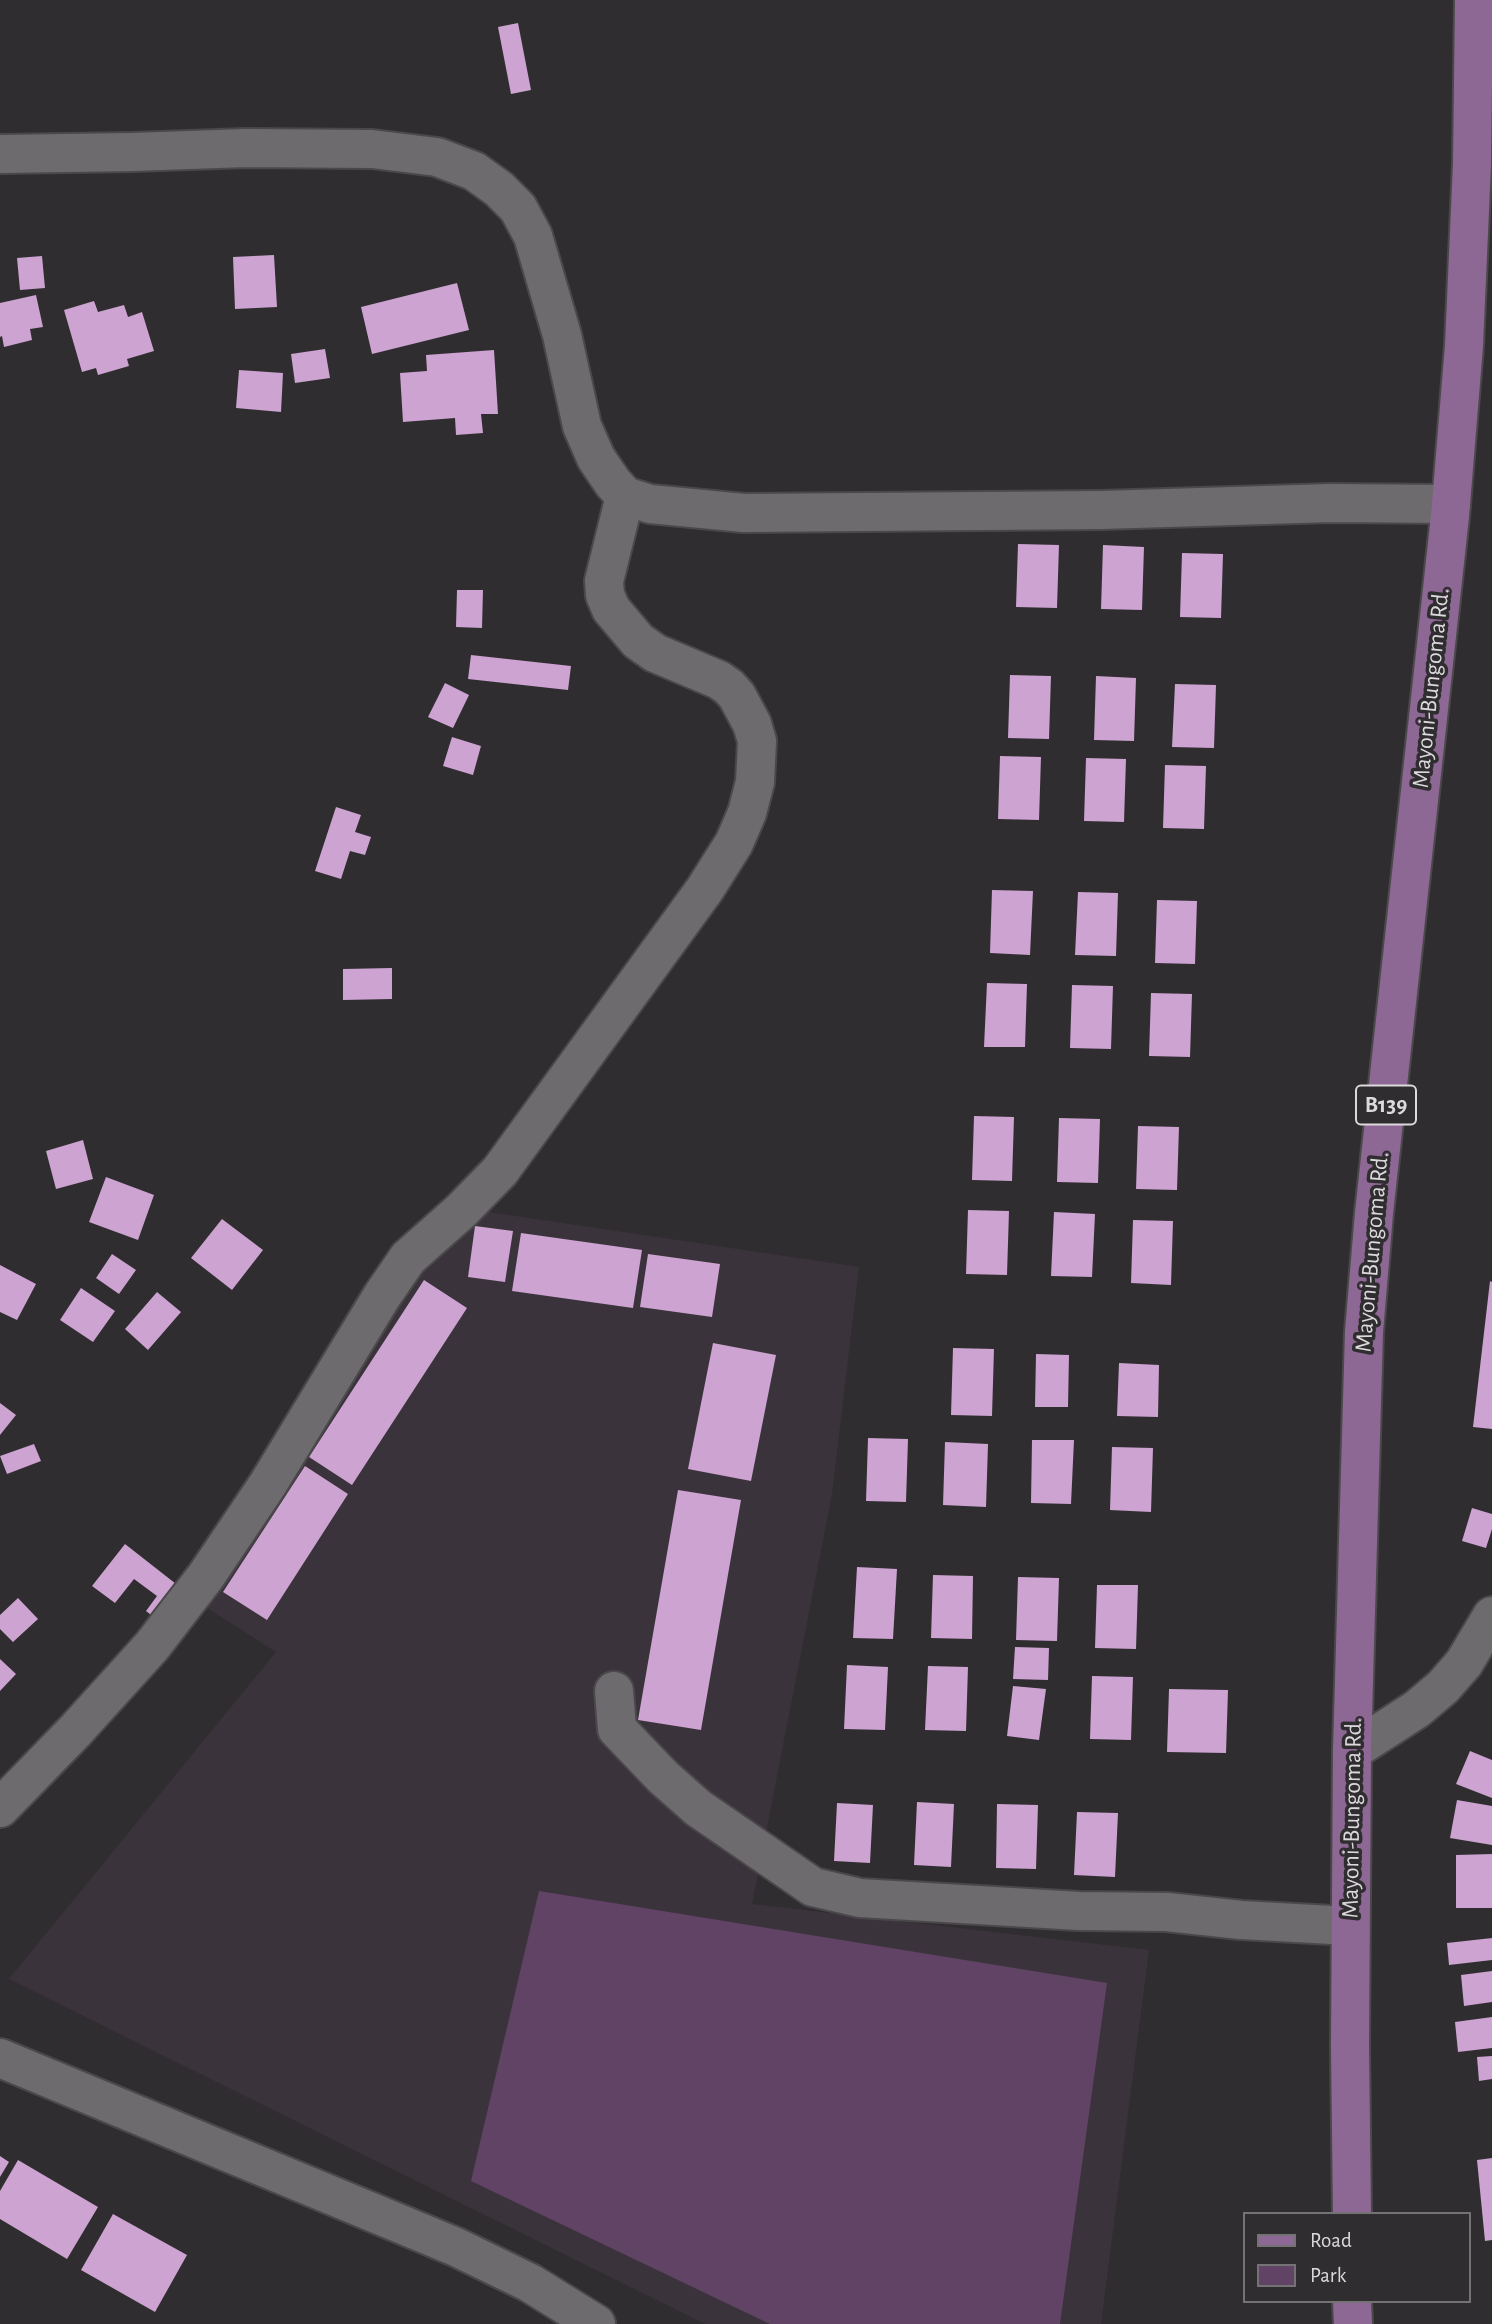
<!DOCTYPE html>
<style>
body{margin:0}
#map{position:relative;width:1492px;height:2324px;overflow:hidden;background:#302d30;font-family:"Alegreya Sans",sans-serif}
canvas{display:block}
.legend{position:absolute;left:1243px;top:2212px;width:228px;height:91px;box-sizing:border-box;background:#302d30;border:2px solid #747274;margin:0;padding:9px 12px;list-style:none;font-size:21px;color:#dbd9db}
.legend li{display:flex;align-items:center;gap:14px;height:35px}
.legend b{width:35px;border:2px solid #747274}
</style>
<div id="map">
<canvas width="1492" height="2324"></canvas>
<ul class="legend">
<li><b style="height:9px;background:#8e6894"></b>Road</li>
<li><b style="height:19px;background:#614365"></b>Park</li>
</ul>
</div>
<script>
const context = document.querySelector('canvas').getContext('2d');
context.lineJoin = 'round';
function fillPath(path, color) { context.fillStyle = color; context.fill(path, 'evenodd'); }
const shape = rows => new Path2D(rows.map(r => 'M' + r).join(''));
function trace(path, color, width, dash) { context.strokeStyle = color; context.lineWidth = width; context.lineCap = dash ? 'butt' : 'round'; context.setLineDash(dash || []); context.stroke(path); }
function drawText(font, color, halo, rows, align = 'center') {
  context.font = font + ' "Alegreya Sans",sans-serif'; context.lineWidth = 7; context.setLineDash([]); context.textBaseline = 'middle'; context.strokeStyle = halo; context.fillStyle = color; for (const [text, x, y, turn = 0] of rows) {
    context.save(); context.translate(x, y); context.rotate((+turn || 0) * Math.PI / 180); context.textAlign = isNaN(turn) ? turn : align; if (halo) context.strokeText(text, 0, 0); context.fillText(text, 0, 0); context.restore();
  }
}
fillPath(shape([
 [475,1210,859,1267,832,1494,752,1904,1149,1950,1101,2324,705,2324,9,1979,276,1652,201,1604,414,1275]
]), '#3b333b');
fillPath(shape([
 [539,1891,1107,1983,1060,2324,770,2324,471,2181]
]), '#614365');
fillPath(shape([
 [518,23,531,90,511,94,498,27],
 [274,255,277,307,235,309,233,257],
 [42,256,45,288,20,290,17,258],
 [457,283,469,330,372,354,361,307],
 [36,295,43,327,30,329,32,340,4,347,2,336,0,337,0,303],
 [94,301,98,312,124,305,128,317,142,312,154,351,127,359,129,366,98,375,96,368,82,372,64,310],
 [325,349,330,378,295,383,291,354],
 [494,350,498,414,481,414,483,433,456,435,455,418,403,422,400,373,427,371,426,355],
 [239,370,283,373,281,412,236,408],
 [1018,544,1059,545,1057,608,1016,607],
 [1103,545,1144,547,1142,610,1101,609],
 [1182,553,1223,554,1221,618,1180,617],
 [457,590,483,590,482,628,456,627],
 [471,655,571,666,568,690,468,679],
 [1010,675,1051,676,1049,739,1008,738],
 [1096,676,1136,678,1134,741,1094,740],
 [445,683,469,695,453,728,428,717],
 [1175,684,1216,685,1214,748,1172,747],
 [452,737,481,746,473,775,443,766],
 [1000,756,1041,757,1039,820,998,819],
 [1086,758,1126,759,1124,822,1084,821],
 [1165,765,1206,766,1204,829,1163,828],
 [336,807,361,815,355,832,371,837,365,855,350,851,341,879,315,871],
 [992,890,1033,891,1030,955,990,953],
 [1078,892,1118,893,1116,956,1075,955],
 [1157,900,1197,901,1195,964,1155,963],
 [392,968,392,999,343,1000,343,969],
 [987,983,1027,984,1025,1047,984,1047],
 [1072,985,1113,986,1111,1049,1070,1048],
 [1151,993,1192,994,1190,1057,1149,1056],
 [974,1116,1014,1117,1012,1181,972,1180],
 [1059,1118,1100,1119,1098,1183,1057,1182],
 [1138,1126,1179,1127,1177,1190,1136,1189],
 [83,1140,93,1179,56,1189,46,1151],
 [106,1177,154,1195,138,1240,89,1222],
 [968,1210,1009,1211,1007,1275,966,1274],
 [1054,1212,1095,1214,1092,1277,1051,1276],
 [222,1219,263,1250,232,1290,191,1258],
 [1133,1220,1173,1221,1171,1285,1131,1283],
 [475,1226,513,1231,505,1282,468,1277],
 [521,1233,642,1250,633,1308,512,1291],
 [112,1254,136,1270,119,1294,96,1278],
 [648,1254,720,1264,712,1317,640,1307],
 [0,1265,36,1284,17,1320,0,1312],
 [424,1280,467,1308,352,1485,309,1457],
 [1490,1281,1492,1282,1492,1429,1473,1427],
 [81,1288,115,1311,93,1342,60,1320],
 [157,1292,181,1312,148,1350,125,1329],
 [713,1343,776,1355,751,1481,688,1469],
 [953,1348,994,1349,992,1416,951,1415],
 [1036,1354,1069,1355,1068,1407,1035,1407],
 [1119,1363,1159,1365,1158,1417,1117,1416],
 [0,1403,16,1415,0,1435],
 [868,1438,908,1439,906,1502,866,1501],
 [1032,1440,1074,1440,1071,1504,1031,1503],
 [945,1442,988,1444,986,1507,943,1505],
 [34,1444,41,1461,7,1474,0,1456],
 [1112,1447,1153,1448,1151,1512,1110,1510],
 [305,1466,348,1494,267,1620,223,1592],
 [678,1490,741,1500,701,1730,638,1720],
 [1472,1508,1492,1514,1492,1529,1486,1548,1462,1541],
 [125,1544,185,1591,160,1622,146,1611,157,1596,134,1579,115,1603,92,1586],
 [857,1567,897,1569,893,1639,853,1638],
 [933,1575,973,1576,972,1639,931,1638],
 [1018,1577,1059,1578,1057,1641,1016,1640],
 [1097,1585,1138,1585,1136,1649,1095,1648],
 [18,1598,38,1619,13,1642,0,1629,0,1615],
 [1015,1647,1049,1648,1048,1680,1013,1679],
 [0,1659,16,1674,0,1691],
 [847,1665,888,1667,885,1730,844,1729],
 [928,1666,968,1667,966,1731,925,1730],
 [1092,1676,1133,1677,1131,1740,1090,1739],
 [1013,1686,1046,1689,1039,1740,1007,1736],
 [1169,1689,1228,1690,1226,1753,1167,1752],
 [1470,1751,1492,1760,1492,1798,1456,1784],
 [1457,1800,1492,1806,1492,1845,1450,1838],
 [917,1802,954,1804,951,1867,914,1865],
 [837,1803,873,1805,870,1863,834,1861],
 [997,1804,1038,1805,1036,1869,996,1868],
 [1077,1812,1118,1813,1115,1877,1074,1875],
 [1492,1854,1492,1908,1456,1908,1456,1855],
 [1492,1938,1492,1960,1449,1965,1447,1943],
 [1492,1971,1492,2002,1464,2006,1461,1975],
 [1492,2017,1492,2048,1458,2052,1455,2022],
 [1492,2056,1492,2079,1479,2081,1477,2057],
 [0,2156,9,2162,0,2177],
 [1492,2158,1492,2240,1485,2241,1477,2160],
 [18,2160,98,2207,67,2259,0,2219,0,2191],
 [113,2214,187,2255,155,2312,81,2270]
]), '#cca3d1');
const minor = shape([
 [0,154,133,152,246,148,372,149,437,157,474,171,499,189,518,208,533,236,562,335,582,426,596,458,613,483,625,496,650,504,744,513,1101,510,1331,503,1451,504],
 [614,1691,617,1729,663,1777,698,1808,813,1887,860,1898,1079,1911,1167,1912,1241,1920,1350,1926],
 [1352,1751,1417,1709,1443,1687,1464,1663,1492,1616],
 [0,1808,75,1731,152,1646,206,1576,268,1484,382,1296,408,1258,461,1211,500,1171,705,889,734,843,747,813,755,782,757,741,752,724,737,696,729,687,719,680,655,653,638,641,611,609,605,595,604,581,625,496],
 [0,2058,456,2247,530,2283,596,2324]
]);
const major = shape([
 [1352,2214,1350,2045,1352,1751,1364,1332,1374,1213,1450,516,1464,346,1472,164,1474,0],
 [1352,2301,1353,2324]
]);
trace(minor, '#4b484b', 42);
trace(major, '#4b484b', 42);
trace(minor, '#6e6b6f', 38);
trace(major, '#8e6894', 38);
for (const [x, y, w] of [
 [1386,1105,60]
]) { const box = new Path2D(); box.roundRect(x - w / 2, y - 19.5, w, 39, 5); context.fillStyle = '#302d30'; context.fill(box); trace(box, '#dbd9db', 2); }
drawText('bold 23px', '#dbd9db', null, [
 ["B139",1386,1105]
]);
drawText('24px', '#dbd9db', '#302d30', [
 ["Mayoni-Bungoma Rd.",1431,688,-84],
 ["Mayoni-Bungoma Rd.",1372,1252,-85],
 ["Mayoni-Bungoma Rd.",1352,1818,-89]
]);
</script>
